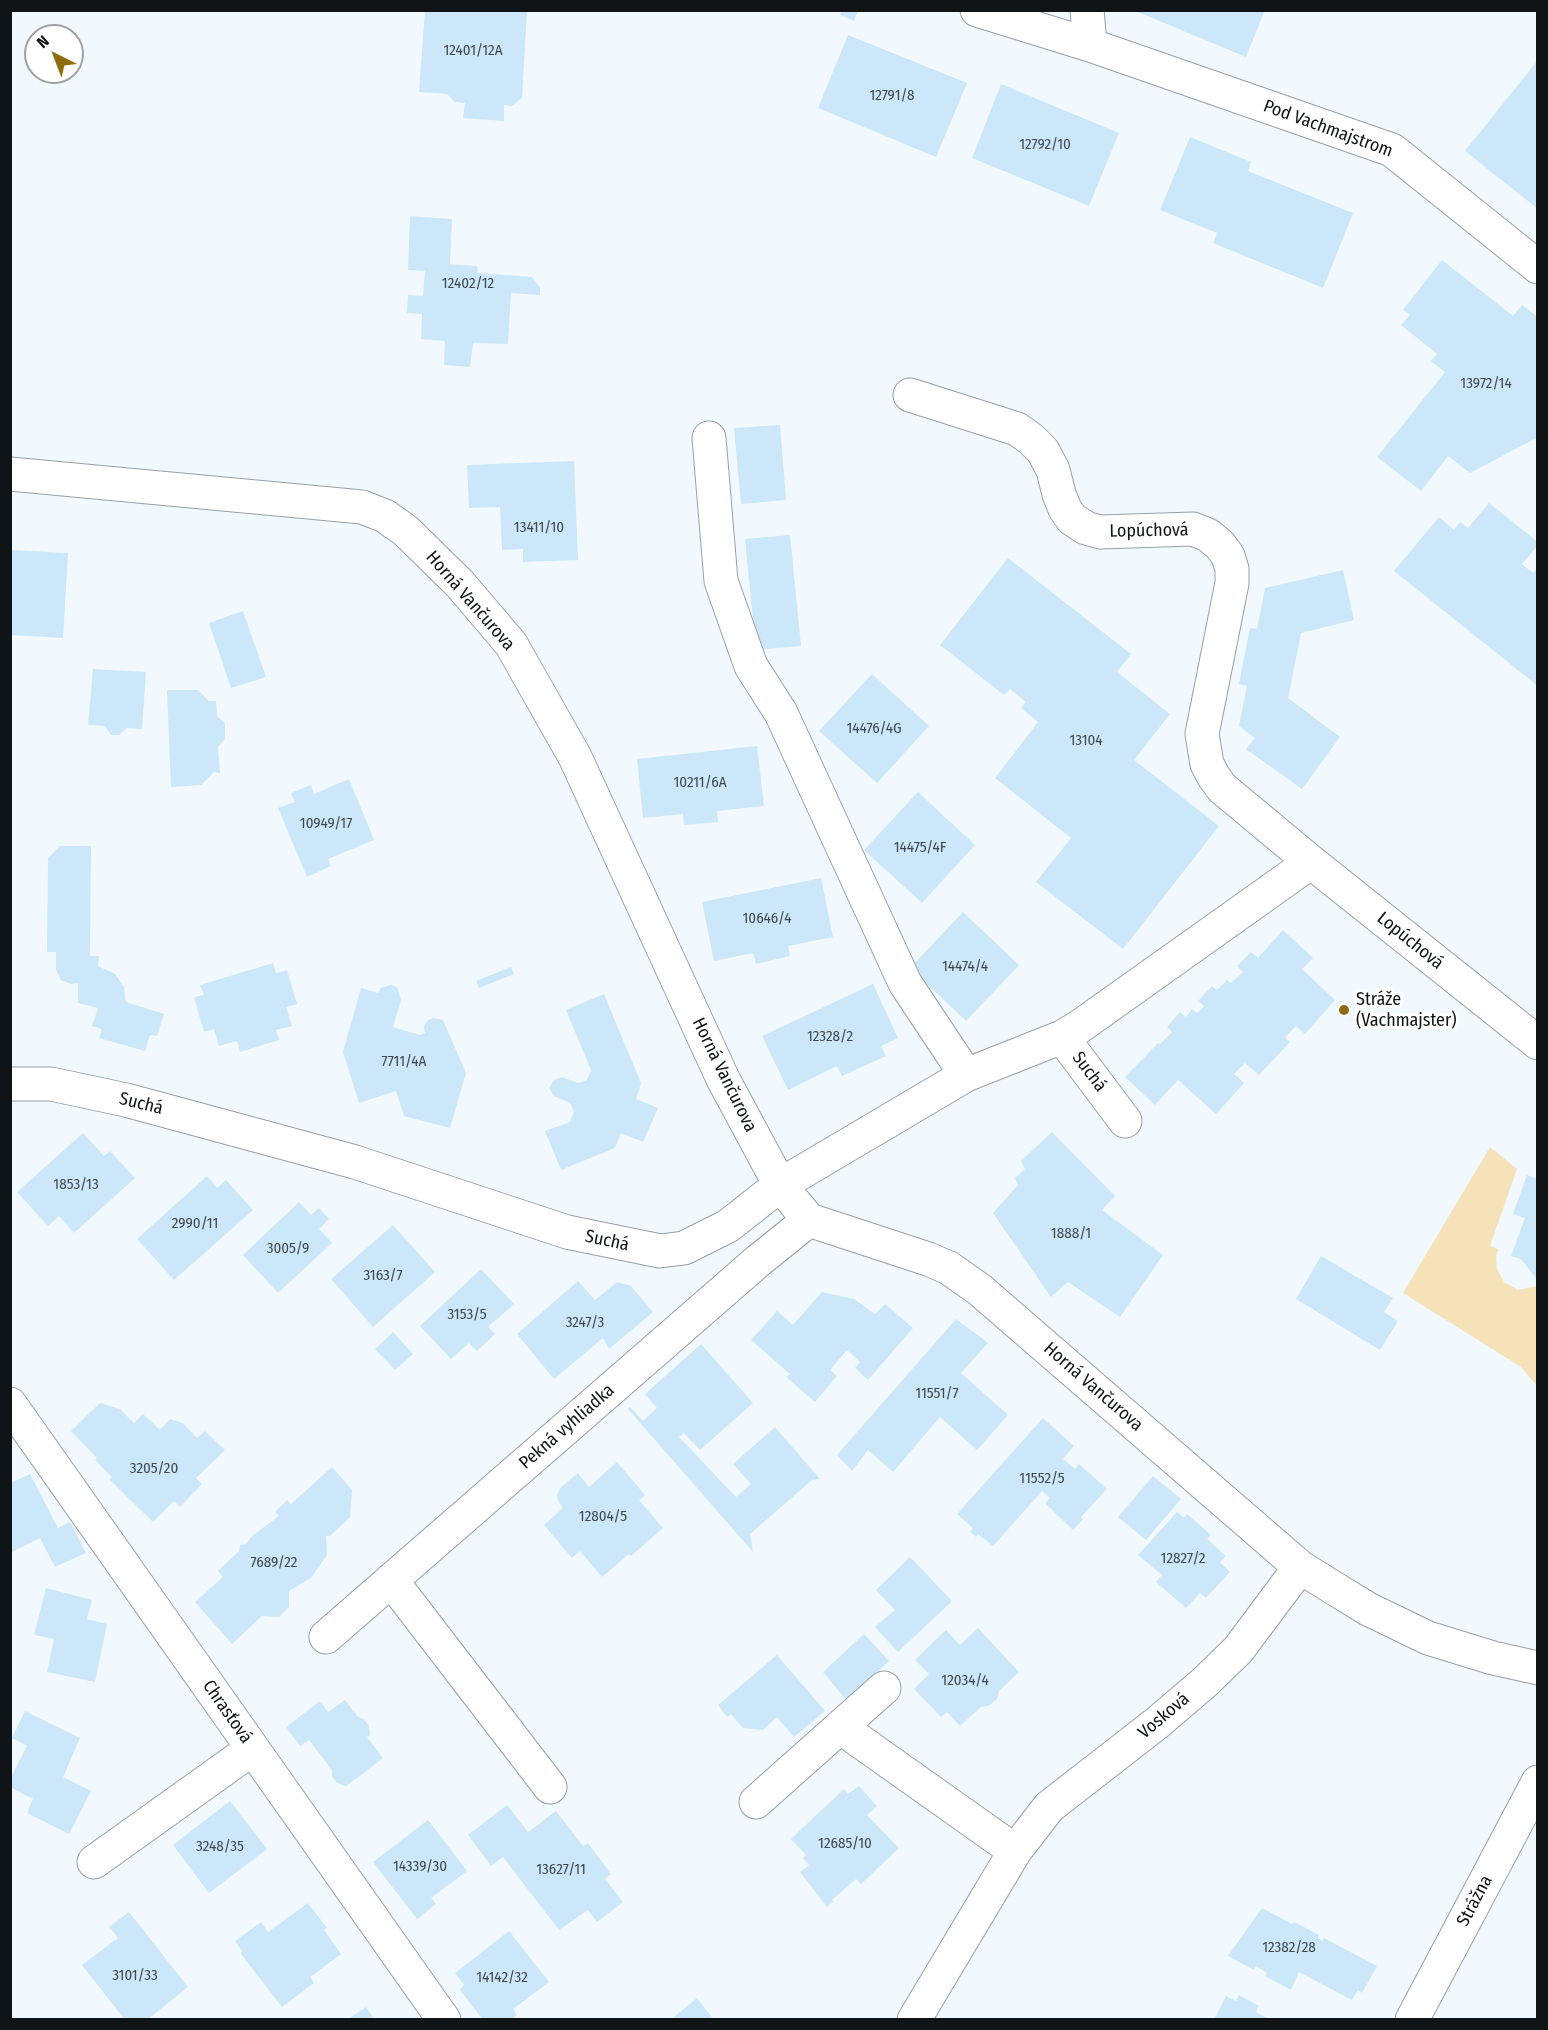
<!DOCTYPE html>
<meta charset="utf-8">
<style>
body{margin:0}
#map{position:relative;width:1548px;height:2030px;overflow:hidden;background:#f2f9fe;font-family:"Fira Sans Condensed",sans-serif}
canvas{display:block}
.frame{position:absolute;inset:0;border:12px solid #111416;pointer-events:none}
.north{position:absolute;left:24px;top:24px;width:60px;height:60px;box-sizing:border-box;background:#fff;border:2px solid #a0a1a2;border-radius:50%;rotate:318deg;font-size:16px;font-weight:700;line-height:24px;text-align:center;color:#111416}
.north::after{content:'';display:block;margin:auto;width:21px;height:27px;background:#8e6c10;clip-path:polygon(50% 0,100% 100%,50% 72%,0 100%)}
</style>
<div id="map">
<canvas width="1548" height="2030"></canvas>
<div class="frame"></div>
<div class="north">N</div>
</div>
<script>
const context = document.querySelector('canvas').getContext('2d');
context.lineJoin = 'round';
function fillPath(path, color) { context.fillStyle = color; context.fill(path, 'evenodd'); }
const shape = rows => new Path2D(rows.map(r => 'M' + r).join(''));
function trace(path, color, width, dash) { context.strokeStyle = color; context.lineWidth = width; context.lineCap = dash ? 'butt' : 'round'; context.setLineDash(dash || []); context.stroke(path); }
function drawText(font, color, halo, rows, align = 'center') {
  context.font = font + ' "Fira Sans Condensed",sans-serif'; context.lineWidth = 6; context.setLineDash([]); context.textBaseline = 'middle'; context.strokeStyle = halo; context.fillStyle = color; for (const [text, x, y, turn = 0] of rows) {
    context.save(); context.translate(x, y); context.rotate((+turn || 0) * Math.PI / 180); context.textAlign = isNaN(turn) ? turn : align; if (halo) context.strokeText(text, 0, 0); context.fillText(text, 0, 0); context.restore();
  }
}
fillPath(shape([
 [1490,1147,1517,1169,1490,1246,1498,1249,1496,1258,1497,1269,1504,1282,1518,1290,1537,1286,1537,1386,1521,1367,1403,1293]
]), '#f5e2b8');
fillPath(shape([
 [425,10,527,10,522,98,512,106,504,105,504,121,463,118,465,103,455,102,447,94,419,92],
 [842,10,858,10,854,21,840,15],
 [1133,10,1265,10,1246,57],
 [848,35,967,83,936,157,818,108],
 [1538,60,1538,209,1465,151],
 [1001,84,1119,133,1089,206,972,158],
 [1190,137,1251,162,1248,171,1353,213,1323,288,1213,243,1217,233,1160,210],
 [410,216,452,219,450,264,477,266,478,273,532,277,540,287,540,295,511,293,508,344,473,343,470,367,444,365,445,341,421,339,422,314,407,313,408,295,423,296,425,271,408,270],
 [1442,260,1513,316,1522,305,1538,317,1538,437,1470,473,1448,456,1421,491,1377,457,1445,372,1431,361,1437,354,1401,325,1410,315,1403,310],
 [780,425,786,500,741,504,734,428],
 [574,461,578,560,523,562,523,549,502,550,500,507,469,508,467,465],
 [1489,503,1538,542,1538,545,1522,564,1533,573,1538,567,1538,686,1394,571,1439,517,1454,530,1460,522,1468,528],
 [790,535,801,646,756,650,745,539],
 [10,550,68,553,63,638,10,635],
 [1008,558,1131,654,1117,672,1170,714,1134,760,1219,826,1123,949,1036,882,1071,838,995,778,1038,722,1021,708,1026,702,1010,689,1004,695,940,645],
 [1343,570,1354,620,1301,633,1288,698,1340,737,1302,789,1246,749,1255,738,1239,726,1247,686,1239,684,1250,628,1257,629,1265,588],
 [243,611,266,677,231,688,209,623],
 [93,669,146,672,142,729,127,728,119,735,111,735,105,726,88,725],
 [872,674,929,726,877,783,819,731],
 [167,690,198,690,209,701,216,701,217,716,225,723,225,739,218,747,220,773,214,772,201,785,171,787],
 [757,746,764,806,717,811,718,822,684,825,683,814,643,818,637,759],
 [349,779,374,840,328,859,331,866,307,877,278,808,295,802,291,793,311,785,314,794],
 [918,792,975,845,922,903,864,850],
 [60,846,91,846,90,956,99,956,98,966,115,974,124,987,126,1002,164,1014,157,1036,150,1035,145,1051,99,1038,102,1029,92,1026,98,1008,78,1003,78,983,71,984,61,980,56,970,56,952,47,952,48,858],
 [821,878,833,937,788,946,790,956,756,964,753,953,714,961,702,902],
 [963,912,1019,965,966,1021,910,968],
 [1283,930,1313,958,1302,969,1335,1000,1305,1034,1296,1026,1285,1037,1290,1042,1259,1075,1245,1063,1234,1074,1244,1083,1216,1114,1178,1080,1155,1105,1125,1077,1158,1043,1160,1044,1172,1032,1167,1027,1180,1012,1186,1017,1192,1009,1197,1013,1204,1006,1198,1001,1212,986,1217,990,1227,980,1231,983,1243,972,1237,966,1251,952,1258,958],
 [273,963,276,973,287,970,297,1004,286,1007,292,1026,276,1030,279,1040,240,1052,237,1041,219,1046,214,1029,204,1032,199,1015,194,997,204,995,200,985],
 [511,967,514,974,479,988,476,981],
 [873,984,898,1038,881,1046,886,1056,842,1076,837,1066,788,1090,762,1036],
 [391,985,397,987,401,1000,393,1027,420,1035,425,1033,424,1026,428,1020,433,1018,443,1020,466,1073,450,1128,404,1116,396,1091,359,1103,343,1052,361,988,378,993,381,988],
 [604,994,641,1083,636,1099,658,1108,643,1142,621,1133,615,1148,561,1170,545,1131,570,1122,574,1111,570,1103,554,1096,549,1088,554,1080,562,1077,578,1083,587,1080,591,1070,566,1010],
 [1052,1132,1115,1196,1102,1210,1163,1255,1120,1317,1068,1282,1051,1297,993,1213,1018,1185,1015,1178,1025,1169,1021,1161],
 [83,1133,104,1156,110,1151,135,1178,74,1233,59,1216,48,1226,17,1192],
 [1527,1175,1538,1179,1538,1281,1521,1259,1511,1256,1525,1218,1513,1214],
 [207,1176,217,1188,226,1180,253,1210,174,1280,137,1239],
 [299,1202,311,1215,319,1208,329,1219,319,1229,332,1243,278,1293,243,1255],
 [393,1225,435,1272,373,1327,331,1279],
 [1321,1256,1393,1298,1384,1312,1398,1321,1380,1350,1296,1299],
 [481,1269,514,1304,488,1327,495,1334,477,1351,469,1343,451,1359,420,1326],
 [578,1281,595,1300,617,1282,631,1286,653,1312,609,1349,603,1338,554,1379,517,1334],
 [822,1292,854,1299,875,1314,885,1304,913,1328,868,1380,855,1368,860,1362,847,1350,830,1370,837,1376,815,1402,786,1377,790,1374,751,1340,777,1311,793,1325],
 [956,1319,988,1343,961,1373,1008,1415,977,1450,940,1417,893,1472,868,1450,852,1471,837,1455],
 [393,1332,413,1354,395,1370,375,1349],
 [701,1344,753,1403,700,1450,684,1433,679,1437,736,1497,751,1484,733,1464,775,1427,820,1479,812,1480,750,1534,753,1552,628,1409,630,1407,643,1421,657,1408,645,1394],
 [100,1403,120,1409,134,1423,143,1414,160,1430,170,1419,183,1423,197,1438,205,1431,225,1450,196,1478,202,1484,180,1507,174,1501,153,1522,109,1479,112,1477,95,1460,97,1458,71,1431],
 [1043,1418,1074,1446,1063,1459,1075,1469,1079,1464,1107,1489,1081,1517,1083,1519,1073,1530,1045,1503,1050,1498,1042,1491,993,1546,978,1534,976,1537,970,1532,973,1528,957,1514],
 [617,1462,645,1495,639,1500,663,1528,631,1556,629,1554,602,1577,580,1551,572,1558,544,1525,563,1508,559,1503,557,1495,560,1488,578,1473,589,1487],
 [332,1467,352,1490,350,1517,330,1536,326,1536,327,1555,311,1578,289,1591,289,1607,279,1617,262,1616,232,1644,195,1602,223,1577,218,1571,239,1551,240,1545,246,1544,252,1536,279,1516,275,1512,287,1500,291,1504],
 [30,1474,58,1528,70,1522,86,1553,55,1567,40,1538,10,1553,10,1478,13,1482],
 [1153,1476,1181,1499,1146,1540,1118,1517],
 [1177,1512,1184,1518,1187,1514,1211,1535,1207,1539,1226,1556,1220,1562,1230,1572,1206,1598,1200,1593,1186,1608,1156,1582,1162,1575,1138,1555],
 [910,1557,952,1601,898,1652,875,1627,895,1610,876,1590],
 [46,1588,92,1600,87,1619,107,1624,95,1682,47,1672,54,1639,34,1635],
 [978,1628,1019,1672,999,1691,997,1699,990,1705,981,1707,960,1726,947,1712,941,1717,914,1689,929,1674,915,1660,946,1630,960,1645],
 [864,1634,889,1661,847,1701,823,1672],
 [777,1655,825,1711,794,1737,777,1717,763,1730,743,1728,731,1714,727,1717,718,1705],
 [345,1700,358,1717,364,1719,369,1726,370,1735,367,1737,383,1758,345,1787,344,1785,337,1783,332,1776,332,1770,309,1740,300,1746,286,1727,320,1701,328,1712],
 [25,1711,80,1738,63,1777,91,1791,69,1834,27,1813,33,1799,10,1787,10,1779,27,1746,12,1738],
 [859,1786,877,1806,867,1815,899,1848,861,1884,856,1879,832,1900,833,1902,827,1907,800,1872,809,1865,803,1858,806,1855,791,1839,844,1789,848,1794],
 [230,1801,267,1849,209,1893,173,1845],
 [507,1805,528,1832,556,1811,583,1846,588,1843,611,1874,605,1879,623,1902,597,1922,588,1910,559,1930,503,1857,491,1866,468,1835],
 [428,1820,467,1871,431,1898,436,1904,417,1919,373,1862],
 [308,1903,327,1928,324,1930,341,1954,310,1977,314,1983,282,2007,241,1954,242,1951,235,1941,261,1922,268,1932],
 [1262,1908,1292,1924,1294,1922,1319,1935,1318,1938,1323,1941,1324,1938,1377,1966,1362,1993,1358,1990,1352,2000,1299,1972,1291,1990,1265,1976,1267,1973,1256,1966,1254,1970,1228,1956],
 [129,1912,188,1987,147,2020,125,2020,82,1965,118,1938,109,1927],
 [509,1931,549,1982,513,2009,517,2015,512,2020,483,2020,460,1990,464,1985,455,1973],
 [1239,1995,1259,2006,1256,2012,1271,2020,1214,2020,1226,1996,1236,2001],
 [697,1998,714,2020,675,2020,674,2017],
 [366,2007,375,2020,347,2020]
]), '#cbe7f9');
const minor = shape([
 [977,10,1090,45],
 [1087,10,1090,45,1392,150,1538,267],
 [910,395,1017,429,1031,439,1043,451,1053,470,1059,494,1065,509,1072,519,1086,528,1100,532,1193,529,1208,535,1220,545,1228,556,1232,569,1232,583,1202,734,1207,764,1214,777,1222,788,1311,862,1538,1043],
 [709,438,721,581,751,666,781,713,905,983,966,1075],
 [10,474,362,507,385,516,406,531,460,584,511,644,575,757,723,1079,780,1185,809,1220,928,1259,949,1268,980,1290,1300,1567,1337,1590,1368,1609,1428,1638,1493,1658,1538,1668],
 [1062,1037,1079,1027,1311,862],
 [10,1084,51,1084,126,1100,355,1162,567,1232,660,1251,684,1248,728,1226,780,1185,966,1075,1062,1037,1125,1121],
 [10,1404,444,2020],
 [391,1580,550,1787],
 [326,1637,758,1261,809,1220],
 [840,1727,1015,1851],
 [756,1802,884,1688],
 [94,1862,252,1749],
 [914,2020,1015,1851,1049,1807,1157,1723,1205,1682,1238,1650,1300,1567],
 [1412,2020,1538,1782]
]);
trace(minor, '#98a0a5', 35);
trace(minor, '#fff', 33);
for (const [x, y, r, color] of [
 [1344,1010,6,"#8e6c10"]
]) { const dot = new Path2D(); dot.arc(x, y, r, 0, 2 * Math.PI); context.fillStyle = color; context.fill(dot); trace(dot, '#fff', 2); }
drawText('15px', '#40494f', null, [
 ["12401/12A",473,51],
 ["12791/8",892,96],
 ["12792/10",1045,145],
 ["12402/12",468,284],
 ["13972/14",1486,384],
 ["13411/10",539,528],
 ["14476/4G",874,729],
 ["13104",1086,741],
 ["10211/6A",700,783],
 ["10949/17",326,824],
 ["14475/4F",920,848],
 ["10646/4",767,919],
 ["14474/4",965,967],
 ["12328/2",830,1037],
 ["7711/4A",404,1062],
 ["1853/13",76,1185],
 ["2990/11",195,1224],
 ["1888/1",1071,1234],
 ["3005/9",288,1249],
 ["3163/7",383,1276],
 ["3153/5",467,1315],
 ["3247/3",585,1323],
 ["11551/7",937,1394],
 ["3205/20",154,1469],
 ["11552/5",1042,1479],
 ["12804/5",603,1517],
 ["12827/2",1183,1559],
 ["7689/22",274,1563],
 ["12034/4",965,1681],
 ["12685/10",845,1844],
 ["3248/35",220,1847],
 ["14339/30",420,1867],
 ["13627/11",561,1870],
 ["12382/28",1289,1948],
 ["3101/33",135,1976],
 ["14142/32",502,1978]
]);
drawText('18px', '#111416', '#fff', [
 ["Pod Vachmajstrom",1328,129,20],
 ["Lopúchová",1149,531,-1],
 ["Horná Vančurova",470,601,49],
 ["Lopúchová",1410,941,39],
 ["Suchá",1089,1072,53],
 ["Horná Vančurova",724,1075,64],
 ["Suchá",141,1104,14],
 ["Suchá",607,1241,12],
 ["Horná Vančurova",1093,1387,41],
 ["Pekná vyhliadka",567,1427,-41],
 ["Chrasťová",227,1712,55],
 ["Vosková",1164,1716,-40],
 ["Strážna",1475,1901,-62]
]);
drawText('18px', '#111416', '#fff', [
 ["Stráže",1356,1000],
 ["(Vachmajster)",1356,1021]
], 'left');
</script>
